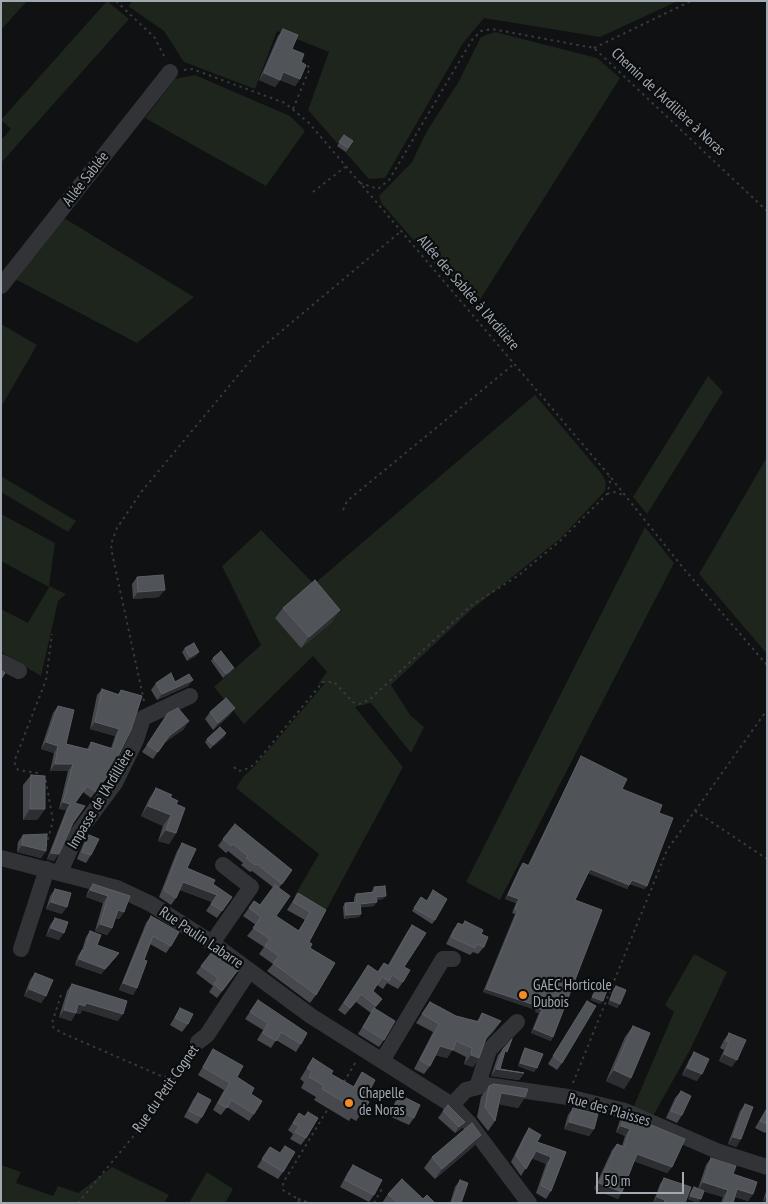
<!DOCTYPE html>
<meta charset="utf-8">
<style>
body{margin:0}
#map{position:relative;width:768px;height:1204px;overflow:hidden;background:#101112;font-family:"PT Sans Narrow",sans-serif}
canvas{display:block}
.frame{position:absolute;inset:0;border:2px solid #a1aab3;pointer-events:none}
.scale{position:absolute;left:596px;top:1172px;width:88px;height:22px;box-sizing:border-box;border:2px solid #a1aab3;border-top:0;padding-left:6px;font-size:15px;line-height:18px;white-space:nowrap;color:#a1aab3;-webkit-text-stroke:4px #0b0c0d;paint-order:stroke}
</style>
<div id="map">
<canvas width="768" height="1204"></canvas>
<div class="frame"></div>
<div class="scale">50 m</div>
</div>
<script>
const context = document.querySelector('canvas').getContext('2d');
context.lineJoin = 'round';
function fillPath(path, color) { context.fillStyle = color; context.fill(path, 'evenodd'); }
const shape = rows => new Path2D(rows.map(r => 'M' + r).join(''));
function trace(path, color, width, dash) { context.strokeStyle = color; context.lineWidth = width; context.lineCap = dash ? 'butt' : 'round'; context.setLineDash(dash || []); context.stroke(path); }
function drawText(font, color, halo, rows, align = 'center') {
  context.font = font + ' "PT Sans Narrow",sans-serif'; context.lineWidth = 4.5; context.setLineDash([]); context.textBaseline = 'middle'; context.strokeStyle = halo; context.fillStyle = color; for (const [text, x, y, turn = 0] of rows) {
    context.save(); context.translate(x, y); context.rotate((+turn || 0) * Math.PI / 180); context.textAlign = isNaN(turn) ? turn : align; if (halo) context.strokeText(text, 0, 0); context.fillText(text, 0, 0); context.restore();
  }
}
fillPath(shape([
 [1,1,27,1,1,30],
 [107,1,129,19,1,163,1,140,11,129,1,120],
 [133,1,678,1,600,37,484,18,463,43,385,178,369,179,308,110,329,52,277,31,255,89,184,62,164,31,128,6],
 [495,32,597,58,620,78,474,309,382,204,379,196,412,162,427,131,459,81,481,37],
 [195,75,290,116,305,131,266,186,145,118,175,79],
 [64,218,194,297,137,343,15,279],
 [1,324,37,345,1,407],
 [708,376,723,392,647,514,633,497],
 [535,395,601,473,606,482,605,491,561,538,471,610,391,685,410,715,424,727,411,753,371,703,355,707,403,767,323,916,294,897,319,854,236,788,244,776,254,767,325,683,318,684,327,672,313,656,244,724,214,687,261,645,222,566,261,530,314,584],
 [767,457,767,654,699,574],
 [1,476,76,521,68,532,1,492],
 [1,514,55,543,49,586,66,594,58,601,41,676,1,652,1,609,28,623,49,587,1,561],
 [645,527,674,563,500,900,466,882],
 [694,954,727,972,690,1050,653,1116,633,1108,674,1012,665,1005],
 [1,1165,21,1172,16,1183,53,1196,58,1186,78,1193,112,1167,169,1195,164,1203,1,1203],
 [207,1172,233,1189,225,1203,189,1203]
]), '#1d251d');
trace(shape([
 [116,1,155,38,166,60],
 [594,48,691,1],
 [184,70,192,69,285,103,309,123,608,474,684,569,767,665],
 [293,109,310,68,304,63],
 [360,183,378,189,389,180,472,40,481,31,492,29,594,48,767,211],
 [313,192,345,167],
 [607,494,614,492,623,495],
 [343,510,347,501,514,364],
 [144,701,112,553,111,544,117,528,142,491,260,349,400,232],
 [234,767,238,771,244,770,254,765,323,682,334,682,353,702,359,704,369,700,472,605,519,575,561,540,607,494,610,483,609,476],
 [695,811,767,859],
 [46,846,53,821,46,781,38,773,18,770,14,762,46,680,52,634],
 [61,995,52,1023,53,1027,60,1032,161,1076,167,1077,181,1067],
 [344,1082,357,1060],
 [573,1083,667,850,767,710],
 [298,1199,310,1203],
 [78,1203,151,1115,191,1053],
 [299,1203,298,1199,283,1190,283,1183,329,1107],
 [374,1203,383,1187]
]), '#373a3e', 2, [2.5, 4]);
trace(shape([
 [1,286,170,72],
 [1,662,19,671],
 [1,858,117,888,151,904,212,943,311,1016,452,1105,469,1123,529,1203],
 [60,872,77,834,115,783,136,740,143,718,190,696],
 [212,943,251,887,223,865],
 [21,949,47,869],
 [198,1042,207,1035,249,971],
 [382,1061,443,959,453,959],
 [477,1087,489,1050,517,1022],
 [452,1105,466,1090,486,1085,568,1097,625,1111,717,1151,767,1167]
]), '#313337', 16);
fillPath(shape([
 [283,29,292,49,301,62,300,79,295,86,280,80,275,87,259,80,278,36],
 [344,135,353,141,346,152,337,146],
 [137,577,159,597,133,599,132,584],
 [283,608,333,621,301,648,275,618],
 [185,648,196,656,187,661,182,652],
 [213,658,231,672,223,678,211,661],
 [193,680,188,686,157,700,151,690,156,683],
 [102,689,118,694,121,690,142,696,111,771,91,798,83,792,75,803,72,824,54,861,47,859,66,810,59,809,68,771,50,771,54,753,41,749,53,713,58,706,66,744,87,749,91,742,111,748,115,736,90,729,97,695],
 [210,712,230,715,213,730,205,719],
 [168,713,184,729,164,743,153,759,142,752],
 [226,733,224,737,210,749,205,742,207,739],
 [581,756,622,789,659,813,647,886,644,889,630,884,627,889,588,873,575,900,551,1041,531,1033,539,1013,535,1012,536,1010,483,992,515,914,512,913,516,903,505,899,520,867,523,863,528,865,579,760],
 [31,775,45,809,37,820,23,820,23,785],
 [156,788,170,797,176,833,169,844,158,841,163,826,141,816,149,799],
 [23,835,46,851,41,858,17,852,18,842],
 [89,835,91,855,86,863,77,859,84,842],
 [223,839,292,870,279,888,276,916,298,931,305,920,287,910,298,893,326,910,309,942,316,995,310,1003,267,971,273,964,259,954,264,947,247,936,256,925,243,916,254,901,260,905,273,887,252,871,250,872,241,865,243,863,228,851,226,853,218,846],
 [182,843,187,868,232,897,217,918,206,911,212,902,180,890,176,898,171,905,159,897,177,851],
 [93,884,130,896,124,912,119,919,115,918,112,928,107,935,95,931,103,903,86,897,88,891],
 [374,887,383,899,376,900,374,906,360,907,361,914,359,917,344,919,343,907,345,903,354,902,354,898,356,894,372,892,372,891],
 [55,889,62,914,46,909,50,896],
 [421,897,435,920,432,924,412,911],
 [151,916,171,946,166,953,150,944,144,960,137,988,133,995,119,990,146,923],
 [55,918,59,940,46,936,50,925],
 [465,921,481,934,484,947,478,954,473,952,470,955,446,944,453,930,458,923,462,925],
 [412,925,404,967,403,982,398,989,387,983,383,989,377,985,373,991,382,999,375,1008,384,1040,379,1047,358,1034,371,1013,356,1002,345,1015,338,1010,363,973,378,971,384,963,388,965,407,932],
 [90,931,97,945,119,953,115,958,101,974,75,965,78,956,82,950,86,937],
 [226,962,241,966,217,998,209,992,213,986,196,973,201,966],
 [35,973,46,996,41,1003,24,996,30,980],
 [72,984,118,1021,82,1010,80,1014,76,1013,71,1021,59,1017,67,991],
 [616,986,620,1004,617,1008,608,1004,613,989],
 [258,1000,301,1044,296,1052,276,1040,271,1048,257,1040,263,1030,245,1019],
 [587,1001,562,1063,557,1070,548,1064],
 [430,1002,456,1016,477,1021,482,1013,495,1030,485,1041,479,1058,473,1067,464,1064,466,1057,452,1050,447,1058,436,1055,430,1066,424,1074,414,1069,433,1032,416,1023],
 [180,1008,188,1024,182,1032,170,1025],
 [633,1026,631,1078,624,1089,606,1081,625,1037],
 [729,1033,732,1067,719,1061,724,1050,720,1048,724,1040],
 [525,1048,534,1072,518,1066,523,1051],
 [213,1049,251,1094,254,1114,249,1121,227,1107,221,1115,213,1110,224,1090,198,1075],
 [503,1049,503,1057,500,1069,524,1073,519,1080,491,1076,498,1055],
 [694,1052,697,1081,682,1075,689,1060],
 [313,1058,331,1074,353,1087,362,1072,365,1099,364,1110,356,1121,351,1118,349,1121,314,1100,316,1097,301,1088,304,1082,300,1079],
 [489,1086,525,1097,518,1108,499,1104,495,1121,488,1131,477,1117,481,1097],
 [681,1091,682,1115,677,1123,666,1118,675,1098],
 [198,1093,202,1117,197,1124,184,1117,193,1100],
 [400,1095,414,1118,409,1125,389,1116,395,1102],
 [745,1104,741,1139,736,1147,728,1144,740,1111],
 [767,1107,767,1130,765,1133,755,1128],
 [573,1108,594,1129,589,1136,564,1129,568,1115],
 [443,1111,465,1122,461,1129,455,1133,438,1118],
 [308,1112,306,1138,301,1145,290,1139,293,1134,288,1130,299,1113,304,1116],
 [625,1114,672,1167,667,1173,634,1161,622,1192,618,1199,594,1189,612,1150,617,1144,622,1146,625,1136,616,1132,620,1120],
 [529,1128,537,1142,566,1152,551,1191,546,1199,536,1193,546,1164,532,1158,521,1176,511,1162,524,1136],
 [285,1146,283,1172,278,1179,257,1167,270,1147,280,1153],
 [474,1146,435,1179,424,1168,432,1157],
 [711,1158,733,1174,753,1194,748,1201,735,1197,733,1203,721,1203,723,1197,703,1191,698,1203,688,1199,691,1191,694,1187,698,1189,706,1165],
 [353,1165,374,1195,369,1202,340,1187,348,1172],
 [664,1178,685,1203,653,1203,660,1184],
 [460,1180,461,1203,450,1203,455,1187],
 [767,1188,767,1202,763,1201],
 [388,1194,423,1199,434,1203,382,1203]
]), '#46484d');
fillPath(shape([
 [283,72,300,79,295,86,280,80,275,87,259,80,264,73],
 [165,590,159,597,133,599,138,592],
 [340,610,333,621,301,648,309,637],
 [199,652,196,656,187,661,190,657],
 [234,668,231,672,223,678,226,674],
 [193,680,188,686,157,700,162,694],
 [235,708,230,715,213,730,218,723],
 [189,721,184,729,164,743,169,736],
 [95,722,119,729,115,736,90,729],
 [226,733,224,737,210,749,213,745],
 [46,742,58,746,54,753,41,749],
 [55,764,73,764,68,771,50,771],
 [63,802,70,804,66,810,59,809],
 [148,806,171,815,163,826,141,816],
 [30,809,45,809,37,820,23,820],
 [166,830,176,833,169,844,158,841],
 [22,845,46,851,41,858,17,852],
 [51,853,59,854,54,861,47,859],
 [590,869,629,885,627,889,587,873],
 [632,880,647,886,644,889,629,883],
 [183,882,217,895,212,902,178,889],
 [90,890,108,896,103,903,86,897],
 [508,895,519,899,516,903,505,899],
 [386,896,383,899,373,900,376,897],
 [51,902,67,907,62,914,46,909],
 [377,902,374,906,358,908,360,904],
 [118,910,124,912,119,919,113,917],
 [361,914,359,917,344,919,346,915],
 [100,924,112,928,107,935,95,931],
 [51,928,64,933,59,940,46,936],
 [119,953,115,958,101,974,75,965,79,959],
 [123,983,137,988,133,995,119,990],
 [29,989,46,996,41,1003,24,996],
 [486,989,538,1006,536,1010,483,992],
 [592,997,603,1001,600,1004,590,1000],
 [610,1000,620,1004,617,1008,608,1004],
 [86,1003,123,1014,118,1021,82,1010,80,1014,73,1012,78,1004],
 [538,1008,542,1010,539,1013,535,1012],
 [64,1010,76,1013,71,1021,59,1017],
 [501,1021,495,1030,480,1047,486,1038],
 [534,1029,553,1037,551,1041,531,1033],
 [440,1046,453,1050,447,1058,434,1055],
 [724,1054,737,1060,732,1067,719,1061],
 [471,1055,479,1058,473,1067,464,1064],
 [520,1063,537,1068,534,1072,518,1066],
 [687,1068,702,1074,697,1081,682,1075],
 [496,1069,524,1073,519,1080,491,1076],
 [614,1070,631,1078,624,1089,606,1081],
 [501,1093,525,1097,518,1108,494,1103],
 [465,1122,461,1129,455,1133,459,1127],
 [569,1122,594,1129,589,1136,564,1129],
 [621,1126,630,1129,625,1136,616,1132],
 [481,1135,474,1146,435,1179,442,1169],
 [733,1137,741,1139,736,1147,728,1144],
 [536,1151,551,1157,546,1164,531,1158],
 [637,1154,672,1167,667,1173,633,1161],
 [703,1182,728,1190,723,1197,698,1190],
 [599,1183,622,1192,618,1199,594,1189],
 [737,1189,753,1194,748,1201,732,1196],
 [767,1195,767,1202,763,1201],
 [690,1196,701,1199,698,1203,688,1199],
 [657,1197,665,1200,663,1203,653,1203]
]), '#2c2e31');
const building = shape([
 [283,29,298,35,292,49,304,54,301,62,306,65,300,79,283,72,280,80,264,73,283,29],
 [344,135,353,141,348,148,339,142,344,135],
 [163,575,165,590,138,592,137,577,163,575],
 [315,580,340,610,309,637,283,608,315,580],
 [194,643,199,652,190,657,185,648,194,643],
 [221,651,234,668,226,674,213,658,221,651],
 [1,670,5,673,1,679,1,670],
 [171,673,175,682,189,674,193,680,162,694,156,683,171,673],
 [102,689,119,695,121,690,142,696,131,730,111,771,96,792,87,786,75,803,85,806,73,823,59,854,51,853,70,804,63,802,73,764,55,764,58,746,46,742,58,706,74,710,66,744,90,750,91,742,113,749,119,729,95,722,102,689],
 [226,698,235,708,218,723,210,712,226,698],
 [178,708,189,721,169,736,158,752,147,745,168,713,178,708],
 [220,727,226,733,213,745,207,739,220,727],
 [581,756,627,779,622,789,662,805,659,813,673,818,647,886,632,880,629,885,590,869,575,900,602,910,553,1037,534,1029,542,1010,538,1008,538,1006,486,989,518,911,515,909,519,899,508,895,523,863,529,866,581,756],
 [31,775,45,776,45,809,30,809,31,775],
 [156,788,172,795,170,797,178,801,176,804,185,808,176,833,166,830,171,815,148,806,156,788],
 [235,824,292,870,282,884,257,864,255,865,246,858,248,856,233,844,231,846,223,839,235,824],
 [47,834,46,851,22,845,23,835,47,834],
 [89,835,99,839,91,855,82,852,89,835],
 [182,843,196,849,187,868,215,880,213,884,232,897,222,911,211,904,217,895,183,882,176,898,164,890,182,843],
 [93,884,130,896,124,912,118,910,112,928,100,924,108,896,90,890,93,884],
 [275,885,290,896,276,916,299,931,310,912,293,902,298,893,326,910,309,942,312,944,310,948,335,963,316,995,273,963,279,956,265,946,270,939,253,928,261,917,249,908,254,901,260,905,275,885],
 [385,886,386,896,376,897,377,902,360,904,361,914,346,915,345,903,357,902,356,894,375,892,374,887,385,886],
 [55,889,71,893,67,907,51,902,55,889],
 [433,890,447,899,435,920,414,908,421,897,427,901,433,890],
 [151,916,179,932,171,946,153,936,144,960,147,961,137,988,123,983,151,916],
 [55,918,68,922,64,933,51,928,55,918],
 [465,921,483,930,481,934,488,937,484,947,477,944,475,948,451,937,458,923,463,925,465,921],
 [412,925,426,933,404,967,410,970,403,982,392,975,389,981,382,977,373,991,382,999,376,1006,361,994,350,1008,344,1003,368,965,378,972,384,963,389,966,412,925],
 [90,931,101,935,97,945,119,953,105,969,79,959,82,950,84,951,90,931],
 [212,952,226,962,230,958,241,966,222,991,214,984,218,978,201,966,212,952],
 [35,973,53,980,46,996,29,989,35,973],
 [72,984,127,1001,123,1014,86,1003,85,1006,78,1004,76,1013,64,1010,72,984],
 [616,986,626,990,620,1004,610,1000,616,986],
 [597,987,607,990,603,1001,592,997,597,987],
 [258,1000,307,1033,301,1044,281,1032,276,1041,263,1033,268,1023,250,1012,258,1000],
 [587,1001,596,1006,562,1063,553,1056,587,1001],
 [430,1002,456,1016,479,1022,482,1013,501,1021,486,1038,479,1058,471,1055,472,1048,456,1041,453,1050,440,1046,430,1066,420,1060,439,1024,422,1014,430,1002],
 [180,1008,193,1014,188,1024,175,1018,180,1008],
 [374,1008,395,1021,384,1040,363,1027,374,1008],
 [633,1026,650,1033,631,1078,614,1070,633,1026],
 [729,1033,746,1040,737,1060,724,1054,729,1042,726,1041,729,1033],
 [512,1039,507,1052,505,1051,500,1069,524,1073,496,1069,503,1049,512,1039],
 [525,1048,543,1054,537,1068,520,1063,525,1048],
 [213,1049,243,1066,237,1077,254,1088,251,1094,262,1101,254,1114,231,1100,227,1108,218,1103,230,1083,203,1067,213,1049],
 [694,1052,709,1059,702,1074,687,1068,694,1052],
 [313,1058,333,1071,331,1074,354,1087,362,1072,375,1080,365,1099,369,1102,364,1110,359,1107,357,1110,322,1089,324,1086,309,1077,312,1071,307,1068,313,1058],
 [494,1084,528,1089,525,1097,501,1093,495,1121,485,1107,489,1086,494,1084],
 [681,1091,691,1096,682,1115,671,1111,681,1091],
 [198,1093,211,1100,202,1117,189,1111,198,1093],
 [400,1095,420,1105,414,1118,394,1108,400,1095],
 [745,1104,753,1107,741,1139,733,1137,745,1104],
 [448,1105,465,1122,459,1127,443,1111,448,1105],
 [573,1108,598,1114,594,1129,569,1122,573,1108],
 [767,1109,767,1124,760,1121,767,1109],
 [308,1112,318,1118,306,1138,295,1132,299,1126,293,1123,299,1113,305,1117,308,1112],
 [625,1114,685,1139,672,1167,637,1154,622,1192,599,1183,617,1144,624,1147,630,1129,621,1126,625,1114],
 [472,1123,481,1135,442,1169,432,1157,472,1123],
 [529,1128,541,1135,537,1142,566,1152,551,1191,541,1185,551,1157,536,1151,526,1169,516,1155,529,1128],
 [285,1146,295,1152,283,1172,262,1159,270,1147,280,1153,285,1146],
 [711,1158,736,1166,733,1174,757,1182,753,1194,737,1189,733,1203,724,1203,728,1190,703,1182,711,1158],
 [353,1165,382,1180,374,1195,345,1180,353,1165],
 [664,1178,691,1187,685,1203,664,1203,665,1200,657,1197,664,1178],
 [402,1179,423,1199,427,1195,434,1202,433,1203,398,1203,388,1194,402,1179],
 [460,1180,468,1183,461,1203,452,1203,460,1180],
 [694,1187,704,1191,701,1199,690,1196,694,1187]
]);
fillPath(building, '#505358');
trace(building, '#5c6066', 1);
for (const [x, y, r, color] of [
 [523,995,5,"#f68b24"],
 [349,1103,5,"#f68b24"]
]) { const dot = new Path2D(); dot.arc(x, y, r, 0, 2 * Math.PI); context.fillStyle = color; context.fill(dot); trace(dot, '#0b0c0d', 2); }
drawText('15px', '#a1aab3', '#0b0c0d', [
 ["Chemin de l'Ardilière à Noras",668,102,43],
 ["Allée Sablée",86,179,-52],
 ["Allée des Sablée à l'Ardilière",468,293,49],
 ["Impasse de l'Ardillière",101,799,-59],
 ["Rue Paulin Labarre",201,938,34],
 ["Rue du Petit Cognet",166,1089,-55],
 ["Rue des Plaisses",609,1110,16]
]);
drawText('15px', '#a1aab3', '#0b0c0d', [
 ["GAEC Horticole",533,986],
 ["Dubois",533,1003],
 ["Chapelle",359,1094],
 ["de Noras",359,1111]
], 'left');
</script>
